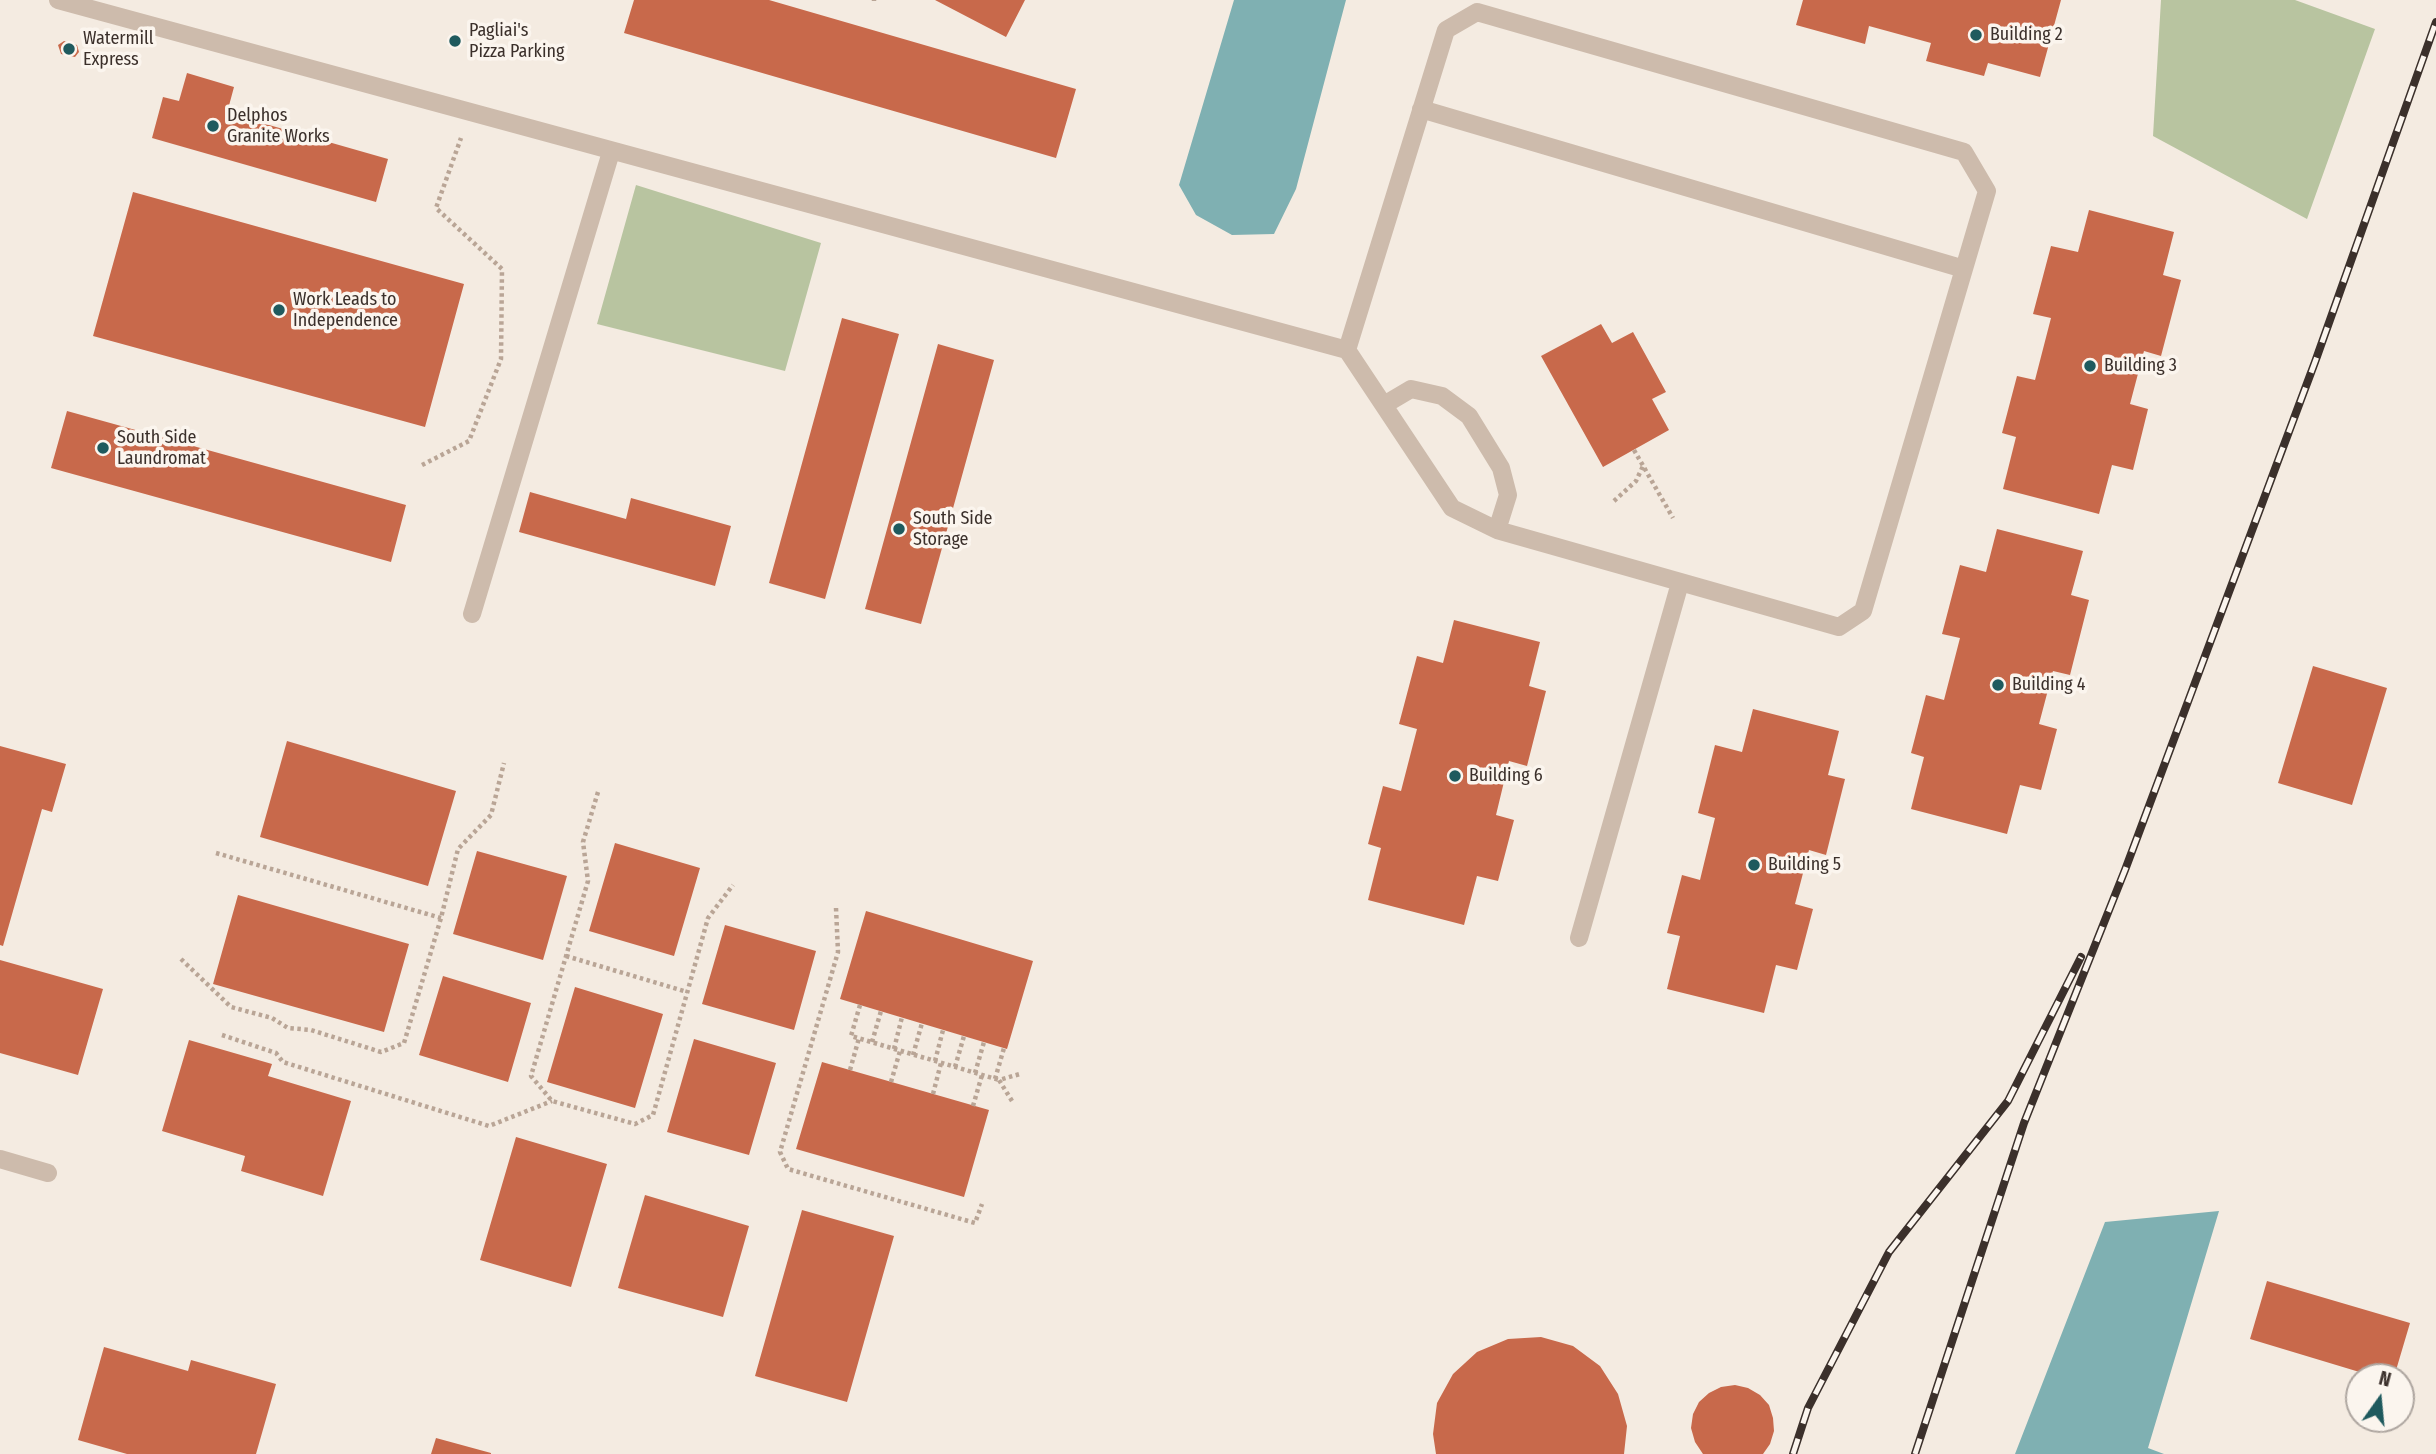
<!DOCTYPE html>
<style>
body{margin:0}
#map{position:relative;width:2436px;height:1454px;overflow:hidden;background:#f4ebe1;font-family:"Fira Sans Condensed",sans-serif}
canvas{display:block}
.north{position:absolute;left:2345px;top:1363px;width:70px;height:70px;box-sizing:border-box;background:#fbf5ee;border:2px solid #aea6a0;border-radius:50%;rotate:15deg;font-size:19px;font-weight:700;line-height:28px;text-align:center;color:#3b302b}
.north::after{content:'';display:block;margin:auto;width:24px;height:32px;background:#1f5a5e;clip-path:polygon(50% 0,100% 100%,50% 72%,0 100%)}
</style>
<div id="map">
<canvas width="2436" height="1454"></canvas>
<div class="north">N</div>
</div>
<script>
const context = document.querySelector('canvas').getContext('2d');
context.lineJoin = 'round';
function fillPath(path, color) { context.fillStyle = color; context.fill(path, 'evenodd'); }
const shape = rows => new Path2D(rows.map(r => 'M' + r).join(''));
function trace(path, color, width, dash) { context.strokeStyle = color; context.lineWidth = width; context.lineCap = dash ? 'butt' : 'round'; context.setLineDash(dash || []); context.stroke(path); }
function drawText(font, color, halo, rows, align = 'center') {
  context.font = font + ' "Fira Sans Condensed",sans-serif'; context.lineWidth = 7; context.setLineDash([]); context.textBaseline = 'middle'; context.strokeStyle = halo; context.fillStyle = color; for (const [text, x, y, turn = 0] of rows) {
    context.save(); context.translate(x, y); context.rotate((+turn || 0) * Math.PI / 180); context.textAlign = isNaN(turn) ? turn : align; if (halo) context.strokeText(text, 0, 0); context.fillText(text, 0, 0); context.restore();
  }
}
fillPath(shape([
 [2161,0,2295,0,2375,29,2307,219,2153,136],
 [636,185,821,243,785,371,597,324]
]), '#b8c4a0');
fillPath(shape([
 [1234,0,1346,0,1296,189,1274,234,1232,235,1196,215,1179,185],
 [2219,1211,2148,1448,2164,1454,2015,1454,2105,1222]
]), '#7fb0b2');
fillPath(shape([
 [634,0,769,0,1076,89,1056,158,624,33],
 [935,0,1025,0,1006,37],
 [1803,0,2061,0,2040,77,1988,63,1984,76,1926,61,1931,43,1869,26,1865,44,1796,25],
 [64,41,77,45,79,52,75,57,61,54,58,45],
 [187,73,234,87,227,113,388,159,376,202,152,138,163,97,179,101],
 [133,192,464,284,425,427,93,336],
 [2089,210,2174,232,2163,275,2181,280,2161,356,2144,351,2130,404,2148,409,2133,470,2112,465,2099,514,2003,489,2016,437,2002,433,2017,376,2035,380,2051,318,2033,314,2051,246,2078,252],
 [842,318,899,334,825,599,769,583],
 [1601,324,1612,343,1633,332,1666,392,1652,399,1669,430,1603,467,1541,356],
 [938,344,994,360,921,624,865,609],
 [67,411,406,505,391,562,51,468],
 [530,492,626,519,631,498,731,526,715,586,519,532],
 [1997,529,2083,551,2071,595,2089,600,2070,675,2053,671,2039,724,2057,729,2041,790,2020,785,2007,834,1911,809,1924,757,1911,753,1926,695,1944,700,1960,638,1942,634,1960,565,1986,572],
 [1454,620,1540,642,1529,686,1546,691,1527,766,1509,761,1496,815,1514,820,1498,881,1477,876,1464,925,1368,900,1381,848,1368,844,1383,786,1401,791,1417,729,1399,724,1417,656,1443,663],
 [2313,666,2387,688,2352,805,2278,783],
 [1753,709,1839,731,1828,775,1845,779,1826,855,1809,850,1795,904,1813,909,1797,970,1776,965,1764,1013,1667,989,1680,936,1667,933,1682,875,1700,880,1715,818,1698,813,1715,745,1742,752],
 [287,741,456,791,428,886,260,837],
 [0,746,66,764,52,812,42,809,3,946,0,945],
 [615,843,700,868,674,956,589,931],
 [477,851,567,876,543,960,453,934],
 [238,895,409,944,384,1032,213,984],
 [866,911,1033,961,1007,1049,840,999],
 [725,925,816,951,794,1030,702,1004],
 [0,960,103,989,78,1075,0,1053],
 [443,976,531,1003,508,1082,419,1055],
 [575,987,663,1014,635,1108,547,1082],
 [694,1039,776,1063,749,1155,667,1132],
 [189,1040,272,1064,268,1076,351,1101,323,1196,241,1171,245,1156,162,1131],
 [822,1062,989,1110,964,1197,796,1149],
 [516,1137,607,1164,571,1287,480,1260],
 [645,1195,749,1226,723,1317,618,1288],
 [802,1210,894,1236,847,1402,755,1376],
 [2267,1281,2410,1323,2394,1377,2376,1377,2250,1339],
 [1541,1337,1573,1346,1600,1366,1618,1394,1627,1426,1624,1454,1436,1454,1433,1434,1437,1403,1453,1374,1477,1352,1508,1339],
 [104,1347,188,1371,191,1360,276,1384,256,1454,127,1454,78,1440],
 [1735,1385,1748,1388,1760,1395,1769,1405,1773,1418,1774,1431,1770,1444,1763,1454,1703,1454,1695,1442,1691,1428,1693,1414,1699,1402,1709,1393,1721,1387],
 [436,1438,491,1453,491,1454,431,1454]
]), '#c8694b');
trace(shape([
 [874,1,874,0],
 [1634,450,1673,518],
 [422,465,469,441,501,359,502,269,436,208,461,138],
 [1614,501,1636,481,1643,466],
 [598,792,583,842,588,881,531,1076,552,1101,635,1124,653,1115,708,918,733,885],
 [216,853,441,918],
 [836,908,838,952,780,1152,788,1169,975,1223,982,1204],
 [566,956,687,992],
 [181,959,231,1007,272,1018,288,1028,311,1030,381,1052,404,1043,441,918,458,849,491,815,504,763],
 [860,1005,851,1036,999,1080],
 [222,1035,276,1053,283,1062,489,1126,552,1101],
 [872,1042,881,1011],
 [894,1049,902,1017],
 [913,1055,922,1023],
 [935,1061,943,1030],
 [955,1067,964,1036],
 [850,1070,859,1038],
 [975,1073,984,1042],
 [995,1079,1004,1048],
 [891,1082,900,1051],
 [933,1094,941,1063],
 [1012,1101,999,1080,1020,1074],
 [973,1106,982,1075]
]), '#b9a596', 4.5, [3.5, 3.5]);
trace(shape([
 [58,0,1347,350,1452,508,1497,530,1839,627,1863,611,1987,191,1964,152,1477,12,1446,30,1347,350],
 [1421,109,1964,269],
 [1384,405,1411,389,1442,396,1469,416,1501,468,1508,495,1497,530],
 [472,614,611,152],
 [1579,938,1680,583],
 [0,1159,48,1173]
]), '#cdbbac', 18);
const rail = shape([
 [1793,1454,1808,1408,1889,1252,2008,1101,2081,957],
 [1915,1454,2024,1123,2125,870,2315,362,2436,22]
]);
trace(rail, '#3b302b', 8);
trace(rail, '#fbf5ee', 5, [16]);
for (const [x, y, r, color] of [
 [1976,35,7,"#1f5a5e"],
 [455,41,7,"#1f5a5e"],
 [69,49,7,"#1f5a5e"],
 [213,126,7,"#1f5a5e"],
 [279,310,7,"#1f5a5e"],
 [2090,366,7,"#1f5a5e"],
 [103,448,7,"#1f5a5e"],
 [899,529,7,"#1f5a5e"],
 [1998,685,7,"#1f5a5e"],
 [1455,776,7,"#1f5a5e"],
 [1754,865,7,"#1f5a5e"]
]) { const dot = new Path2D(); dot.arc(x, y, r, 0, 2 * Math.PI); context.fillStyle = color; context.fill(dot); trace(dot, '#fbf5ee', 2.5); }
drawText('18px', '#3b302b', '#fbf5ee', [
 ["Pagliai's",469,31],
 ["Pizza Parking",469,52],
 ["Building 2",1990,35],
 ["Watermill",83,39],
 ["Express",83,60],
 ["Delphos",227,116],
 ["Granite Works",227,137],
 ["Work Leads to",293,300],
 ["Independence",293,321],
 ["Building 3",2104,366],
 ["South Side",117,438],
 ["Laundromat",117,459],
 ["South Side",913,519],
 ["Storage",913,540],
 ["Building 4",2012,685],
 ["Building 6",1469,776],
 ["Building 5",1768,865]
], 'left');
</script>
